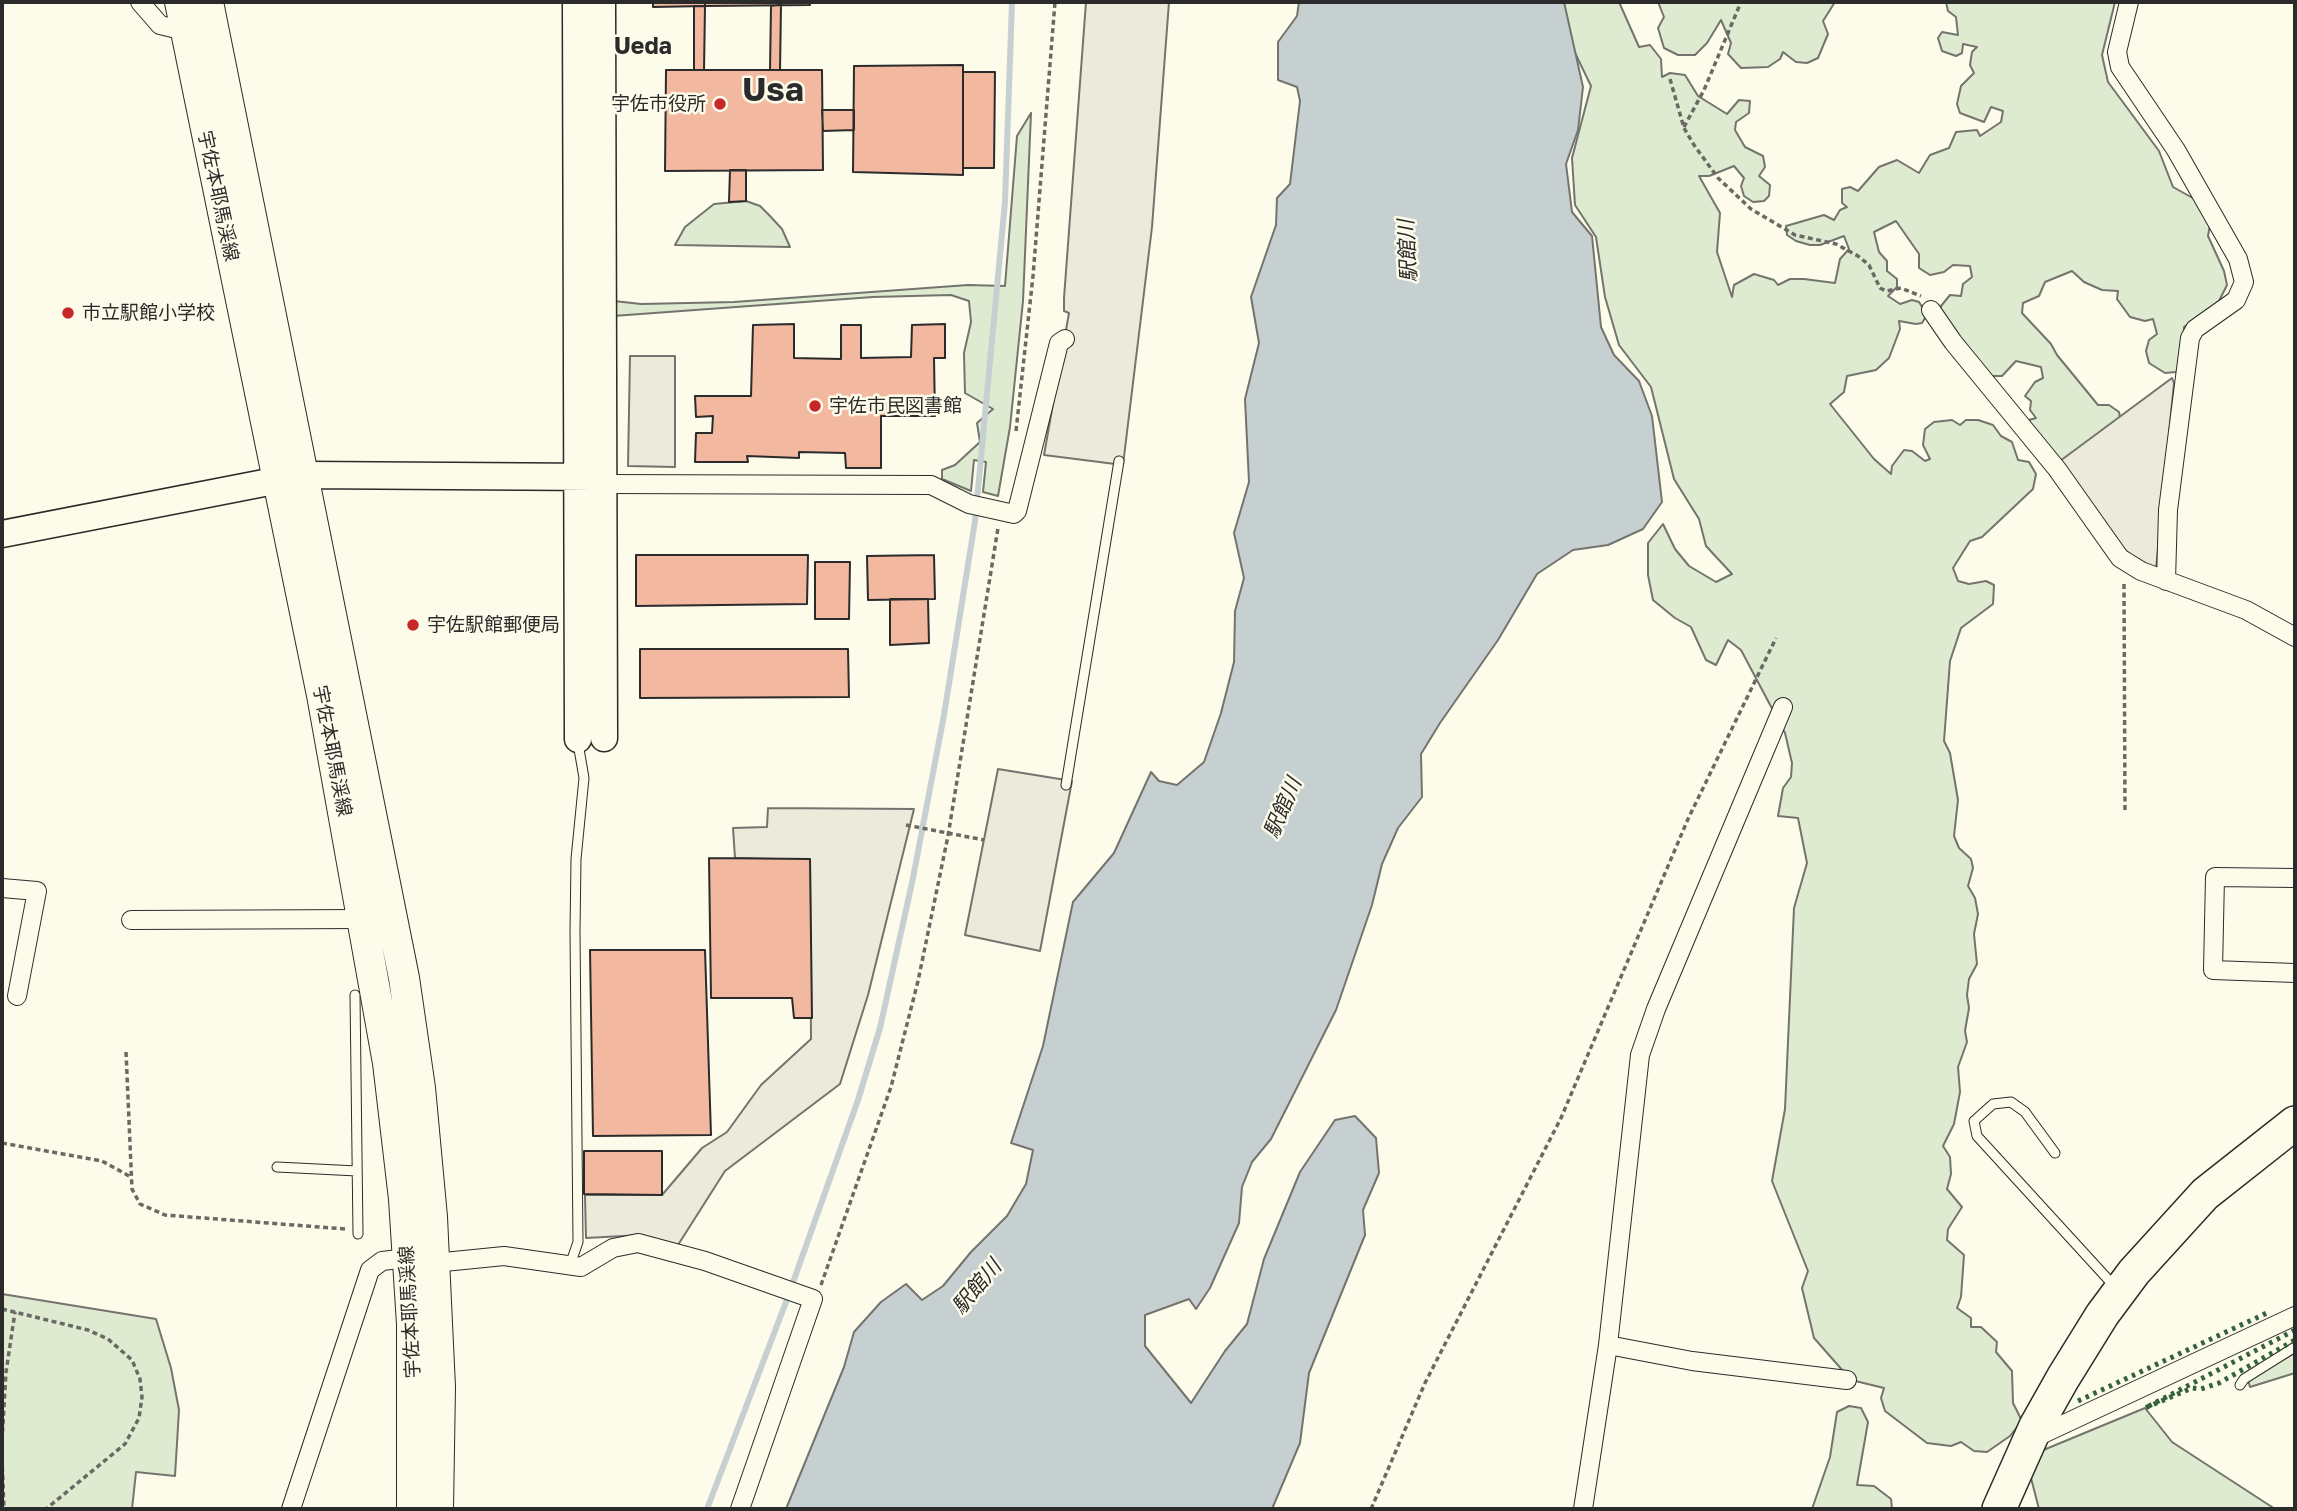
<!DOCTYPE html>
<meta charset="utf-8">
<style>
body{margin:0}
#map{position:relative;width:2297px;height:1511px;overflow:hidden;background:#fdfbea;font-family:"Golos Text",sans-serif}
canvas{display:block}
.frame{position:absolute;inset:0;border:4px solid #2b2b2b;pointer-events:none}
</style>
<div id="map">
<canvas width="2297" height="1511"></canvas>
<div class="frame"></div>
</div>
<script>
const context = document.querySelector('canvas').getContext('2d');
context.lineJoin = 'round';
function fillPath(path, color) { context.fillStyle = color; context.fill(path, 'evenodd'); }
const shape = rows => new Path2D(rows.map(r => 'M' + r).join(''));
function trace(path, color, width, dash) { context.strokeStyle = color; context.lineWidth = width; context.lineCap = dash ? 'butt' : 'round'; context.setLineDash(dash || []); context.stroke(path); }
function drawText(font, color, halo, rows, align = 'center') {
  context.font = font + ' "Golos Text","Noto Sans JP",sans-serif'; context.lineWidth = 5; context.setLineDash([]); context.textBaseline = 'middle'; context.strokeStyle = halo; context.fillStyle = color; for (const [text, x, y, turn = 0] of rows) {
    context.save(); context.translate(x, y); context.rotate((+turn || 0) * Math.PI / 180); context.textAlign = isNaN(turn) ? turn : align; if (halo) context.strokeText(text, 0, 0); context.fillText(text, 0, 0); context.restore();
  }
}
const green = shape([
 [1560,2,1619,2,1639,47,1650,45,1661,59,1662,77,1670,73,1685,75,1698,96,1727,114,1739,100,1750,101,1749,113,1736,122,1735,130,1745,147,1763,156,1765,167,1759,176,1770,185,1769,196,1764,201,1753,202,1744,196,1741,186,1744,178,1734,166,1709,176,1699,176,1720,213,1717,252,1732,297,1734,285,1754,274,1774,280,1778,285,1790,279,1804,279,1835,283,1840,259,1849,249,1844,236,1820,245,1810,245,1796,241,1787,235,1786,226,1824,215,1834,220,1840,210,1847,207,1842,203,1842,189,1850,187,1858,191,1879,167,1897,160,1919,173,1930,155,1949,148,1956,132,1977,130,1980,136,2001,122,2003,111,1991,107,1984,122,1960,113,1957,104,1961,86,1974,73,1970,65,1972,52,1977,47,1963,44,1962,53,1956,56,1942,51,1938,38,1942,32,1958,35,1956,17,1948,11,1946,2,2115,2,2102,55,2108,82,2159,151,2173,187,2207,206,2211,219,2208,236,2224,271,2227,285,2219,301,2184,327,2183,363,2176,372,2165,373,2149,363,2146,351,2149,340,2157,334,2153,319,2145,321,2130,317,2117,299,2118,291,2102,290,2084,282,2072,271,2045,282,2039,296,2023,303,2022,313,2051,344,2057,355,2098,405,2109,405,2119,412,2121,423,2063,469,2022,422,2036,418,2030,410,2031,401,2025,396,2035,382,2043,378,2041,367,2016,361,2002,376,1991,376,1967,354,1964,341,1946,329,1940,314,1941,306,1950,295,1961,296,1963,284,1972,277,1970,266,1953,265,1944,272,1930,275,1919,268,1919,254,1896,221,1874,232,1879,252,1887,261,1887,271,1897,279,1897,287,1888,296,1900,304,1912,300,1919,302,1927,315,1922,323,1916,324,1899,321,1900,329,1889,358,1876,370,1847,376,1844,392,1830,404,1874,459,1891,474,1892,466,1904,450,1912,451,1925,461,1930,459,1923,445,1925,429,1934,422,1952,420,1960,425,1966,420,1978,420,1993,425,2001,436,2012,442,2018,460,2029,462,2036,474,2033,489,1982,537,1970,541,1953,568,1958,581,1969,584,1986,581,1994,585,1993,604,1961,628,1950,661,1944,741,1950,753,1958,800,1954,836,1959,848,1971,859,1973,868,1968,886,1975,898,1978,914,1974,934,1977,964,1969,979,1967,995,1969,1008,1965,1031,1967,1042,1958,1067,1960,1092,1954,1124,1943,1146,1950,1157,1951,1174,1947,1189,1962,1207,1948,1229,1947,1240,1964,1255,1961,1297,1957,1308,1971,1318,1971,1327,1981,1327,1997,1342,1996,1352,2012,1371,2013,1403,2022,1421,2010,1436,1987,1452,1974,1451,1961,1442,1951,1446,1927,1443,1885,1411,1881,1398,1884,1388,1851,1380,1814,1338,1802,1288,1808,1271,1772,1181,1785,1109,1794,908,1807,863,1798,818,1778,816,1783,788,1791,777,1792,763,1785,733,1741,650,1728,640,1716,665,1706,660,1691,627,1675,618,1653,600,1648,575,1648,543,1663,524,1675,549,1689,566,1716,582,1732,574,1706,546,1699,519,1674,479,1651,387,1619,345,1605,297,1596,237,1575,205,1572,158,1591,86,1565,32,1560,2],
 [1658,2,1835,2,1823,21,1828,34,1818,58,1807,63,1796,62,1783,52,1780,59,1768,67,1741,68,1728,54,1731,43,1721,20,1707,43,1695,55,1678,55,1664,48,1658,28,1664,17,1658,2],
 [1031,113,1023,301,1010,427,998,496,983,492,986,462,974,460,971,491,942,479,942,470,955,465,980,442,977,423,993,409,965,393,964,353,971,322,969,301,951,295,873,297,613,316,614,301,641,304,734,302,968,285,1005,286,1017,136,1031,113],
 [746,201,760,206,770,216,782,229,790,247,675,245,685,227,714,204,746,201],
 [2,1294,156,1319,171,1368,179,1410,175,1476,136,1472,132,1509,2,1509,2,1294],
 [2295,1353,2295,1373,2250,1387,2248,1380,2295,1353],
 [1849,1406,1861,1408,1868,1422,1857,1485,1874,1486,1891,1499,1892,1509,1812,1509,1830,1457,1837,1412,1849,1406],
 [2145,1408,2172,1442,2275,1509,2039,1509,2031,1478,2041,1451,2145,1408]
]);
fillPath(green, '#deebd1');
trace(green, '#74746e', 2);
const parking = shape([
 [1086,2,1169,2,1152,227,1123,465,1044,455,1069,313,1064,311,1064,298,1086,2],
 [630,356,675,356,675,467,628,466,630,356],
 [2172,378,2174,383,2156,569,2131,555,2118,544,2060,461,2172,378],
 [998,769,1072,781,1040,951,965,935,998,769],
 [768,808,914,809,868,995,840,1084,725,1171,678,1245,642,1235,586,1238,585,1195,662,1195,702,1148,727,1132,761,1085,811,1039,810,860,735,858,733,828,767,827,768,808]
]);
fillPath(parking, '#eceadb');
trace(parking, '#74746e', 2);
const water = shape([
 [1299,2,1564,2,1583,87,1578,130,1566,164,1572,212,1592,236,1601,327,1614,355,1639,381,1652,416,1662,502,1643,529,1608,545,1573,550,1537,574,1498,640,1440,723,1421,754,1422,797,1398,828,1382,864,1372,905,1336,1010,1271,1139,1252,1162,1242,1187,1239,1223,1210,1288,1196,1309,1189,1299,1145,1315,1145,1346,1191,1403,1225,1351,1247,1324,1264,1259,1300,1172,1335,1120,1355,1116,1376,1138,1379,1173,1363,1210,1365,1235,1309,1373,1300,1443,1272,1509,786,1509,844,1367,854,1332,881,1302,906,1284,922,1300,943,1286,971,1252,1007,1216,1026,1184,1033,1150,1011,1143,1043,1046,1073,902,1114,853,1151,772,1159,781,1177,785,1204,762,1221,713,1234,662,1235,611,1244,578,1234,533,1249,482,1245,399,1259,343,1251,297,1276,225,1277,198,1290,184,1300,101,1297,87,1278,80,1278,42,1297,16,1299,2]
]);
fillPath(water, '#c7d0d0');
trace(water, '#74746e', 2);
trace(shape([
 [707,1509,786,1302,858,1100,880,1028,913,878,944,715,975,521,1005,202,1012,2]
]), '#c7d0d0', 6);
const building = shape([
 [653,2,705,2,705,6,653,7,653,2],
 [705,2,810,2,810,5,705,6,705,2],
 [781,5,780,70,770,70,771,6,781,5],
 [694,6,705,6,704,70,694,70,694,6],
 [963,65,963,175,853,172,854,66,963,65],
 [666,70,822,70,823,170,665,171,666,70],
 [963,72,995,72,994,168,963,168,963,72],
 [822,110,854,110,854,130,823,131,822,110],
 [730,170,746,170,746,201,729,202,730,170],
 [794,324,794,358,841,359,841,325,861,325,861,358,911,357,912,325,945,324,945,358,934,358,935,416,881,416,881,468,846,468,845,453,799,452,799,458,747,456,748,462,695,462,696,433,712,433,713,416,696,417,695,396,751,396,753,325,794,324],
 [636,555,808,555,807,604,636,606,636,555],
 [934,555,935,599,868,600,867,556,934,555],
 [815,562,850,562,849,619,815,619,815,562],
 [890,599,928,599,929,643,890,645,890,599],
 [640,649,848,649,849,697,640,698,640,649],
 [709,858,810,859,812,1018,794,1018,792,998,711,998,709,858],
 [590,950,705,950,711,1135,593,1136,590,950],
 [584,1151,662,1151,662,1195,584,1194,584,1151]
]);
fillPath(building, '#f2b8a0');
trace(building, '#2b2b2b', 2);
const lane = shape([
 [1066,785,1119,461],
 [355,995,358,1234],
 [2055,1153,2025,1112,2011,1102,1993,1104,1974,1121,1977,1136,2116,1288],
 [277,1167,357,1171],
 [570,1265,578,1242,575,932,576,859,584,778,578,743],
 [2240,1385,2244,1379,2295,1347]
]);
const street = shape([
 [140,2,160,25,185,31],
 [2129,2,2117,52,2120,67,2176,150,2238,259,2244,282,2236,300,2195,329,2190,338,2168,510,2166,581],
 [1931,310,1953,342,2057,469,2120,558,2141,571,2246,610,2295,637],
 [603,484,931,485,969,504,1014,514,1017,511,1059,343,1065,339],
 [2295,878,2215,877,2213,970,2295,973],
 [2,888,37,891,17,996],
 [131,920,363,919],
 [434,1263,504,1256,581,1267,613,1248,638,1243,705,1261,813,1299,740,1509],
 [1608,1345,1692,1361,1847,1380],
 [2032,1439,2295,1316],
 [291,1509,370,1270,382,1261,408,1258],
 [1583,1509,1608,1345,1640,1055,1656,1009,1783,707]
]);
const secondary = shape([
 [576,2,578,739],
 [602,2,604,738],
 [2,534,305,475,595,477]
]);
const primary = shape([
 [180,2,322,695,388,1063,404,1199,412,1324,412,1509],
 [208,2,404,978,420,1088,432,1217,440,1387,438,1509]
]);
const highway = shape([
 [1999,1509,2036,1426,2063,1378,2102,1315,2134,1272,2205,1194,2295,1123]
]);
trace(lane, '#2b2b2b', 11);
trace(street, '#2b2b2b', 20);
trace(secondary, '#2b2b2b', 29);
trace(primary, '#2b2b2b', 32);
trace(highway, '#2b2b2b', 36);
trace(shape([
 [1670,79,1684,128,1694,145,1718,178,1751,209,1795,235,1836,244,1858,256,1869,265,1880,288,1886,291,1901,288,1921,296],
 [1684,127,1704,90,1741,2],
 [1016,431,1033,276,1055,2],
 [2124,584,2125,812],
 [906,825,984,840],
 [126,1052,132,1189,140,1204,165,1215,345,1229],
 [2,1143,102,1161,131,1177],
 [821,1285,891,1087,918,981,948,836,998,528],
 [2,1309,88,1330,108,1339,132,1360,140,1379,142,1397,139,1418,125,1444,46,1509],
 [2,1441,6,1372,15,1312],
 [2,1458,4,1509],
 [1371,1509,1425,1383,1561,1118,1688,819,1776,638]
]), '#6a6964', 3.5, [5, 3.5]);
trace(lane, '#fdfbea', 9);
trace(street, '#fdfbea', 18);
trace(secondary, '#fdfbea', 26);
trace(primary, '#fdfbea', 30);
trace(highway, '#fdfbea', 33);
trace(shape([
 [2295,1330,2145,1408,2192,1388,2201,1389,2219,1383,2295,1340],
 [2078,1401,2269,1312]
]), '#34623c', 5, [3.5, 5]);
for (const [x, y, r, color] of [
 [720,104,7,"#c62828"],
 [68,313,7,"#c62828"],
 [815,406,7,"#c62828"],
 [413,625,7,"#c62828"]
]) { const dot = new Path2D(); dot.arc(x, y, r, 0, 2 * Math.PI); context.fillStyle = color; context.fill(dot); trace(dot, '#fdfbea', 2.5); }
drawText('19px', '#2b2b2b', '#fdfbea', [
 ["宇佐市役所",706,104,"right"],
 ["市立駅館小学校",82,313],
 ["宇佐市民図書館",829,406],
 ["宇佐駅館郵便局",427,625]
], 'left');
drawText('19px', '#2b2b2b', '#fdfbea', [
 ["宇佐本耶馬渓線",218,196,78],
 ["宇佐本耶馬渓線",332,751,79],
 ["宇佐本耶馬渓線",410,1312,-93]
]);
drawText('italic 21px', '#2b2b2b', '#fdfbea', [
 ["駅館川",1408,251,-93],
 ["駅館川",1283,808,-67],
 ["駅館川",977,1287,-50]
]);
drawText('bold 23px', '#2b2b2b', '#fdfbea', [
 ["Ueda",643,47]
]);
drawText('bold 33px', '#2b2b2b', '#fdfbea', [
 ["Usa",773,91]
]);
</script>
